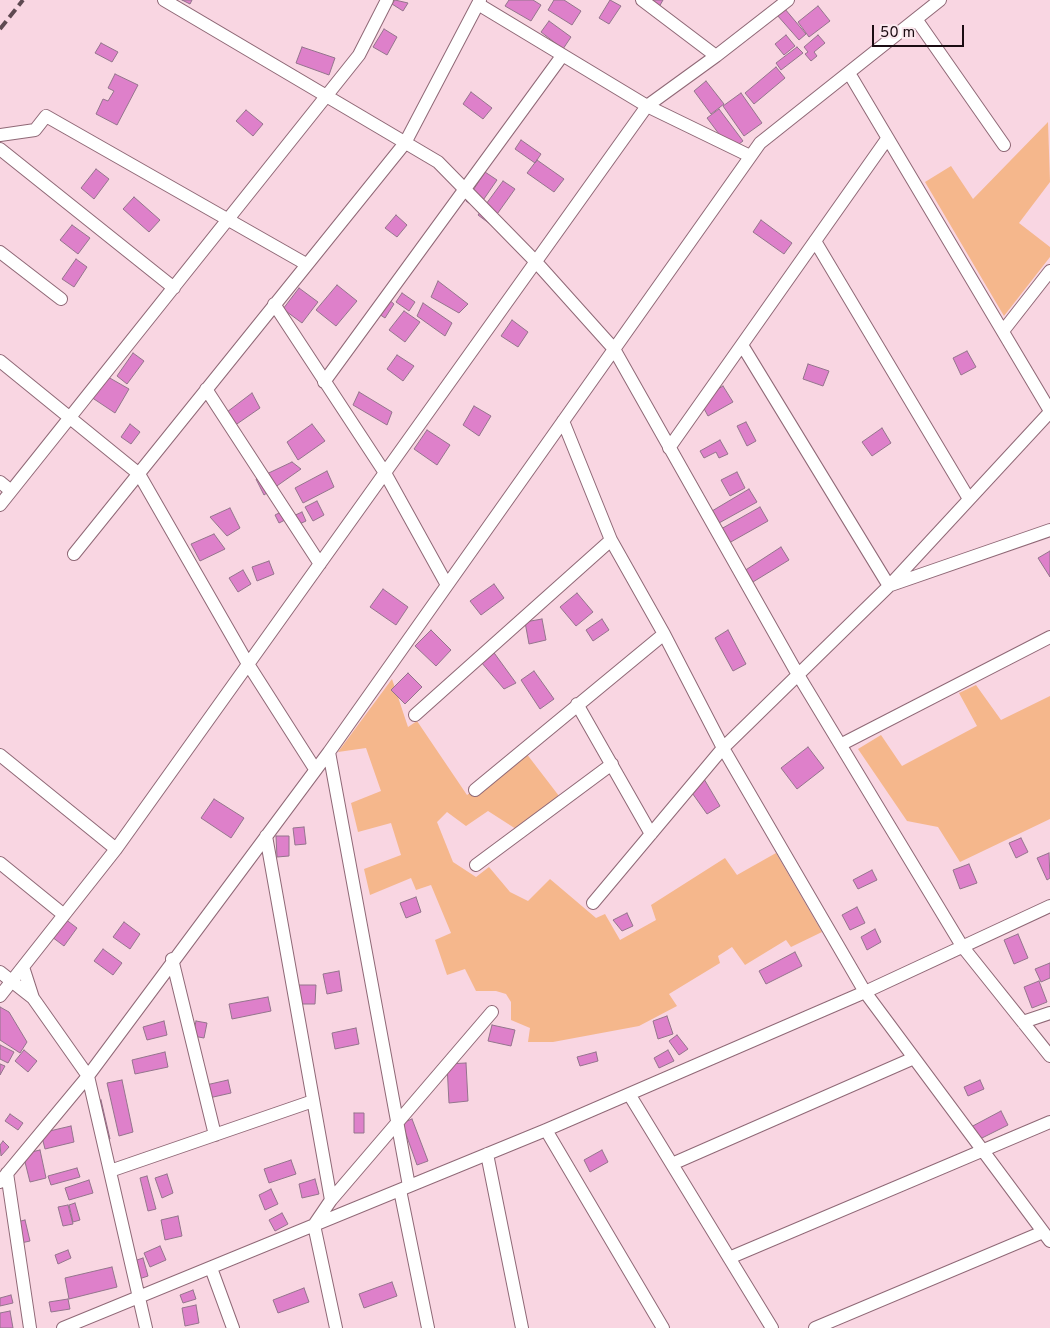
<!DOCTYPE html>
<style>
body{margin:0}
#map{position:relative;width:1050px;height:1328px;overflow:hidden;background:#f9d6e2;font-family:Overpass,sans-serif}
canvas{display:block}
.scale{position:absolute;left:872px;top:25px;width:92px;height:22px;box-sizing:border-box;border:2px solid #1b0c12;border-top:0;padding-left:6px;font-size:15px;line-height:18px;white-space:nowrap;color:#1b0c12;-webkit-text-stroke:4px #fbe8ee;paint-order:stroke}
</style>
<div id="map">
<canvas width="1050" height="1328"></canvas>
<div class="scale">50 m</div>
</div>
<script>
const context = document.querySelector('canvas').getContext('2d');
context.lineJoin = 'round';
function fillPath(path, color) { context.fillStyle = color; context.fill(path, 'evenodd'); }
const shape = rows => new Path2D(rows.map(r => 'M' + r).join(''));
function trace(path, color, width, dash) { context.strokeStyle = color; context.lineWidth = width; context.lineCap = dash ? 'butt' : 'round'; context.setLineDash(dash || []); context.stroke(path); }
fillPath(shape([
 [1048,122,1050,182,1019,223,1050,247,1050,257,1004,316,925,182,951,166,973,199],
 [392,679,408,727,417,721,467,795,526,753,559,796,516,829,488,811,466,826,447,812,437,822,453,862,476,877,489,867,510,892,528,901,550,879,596,918,605,914,620,940,656,920,651,905,725,858,737,875,776,853,822,932,791,947,786,940,745,965,732,947,718,956,720,963,669,994,677,1006,639,1026,553,1042,528,1042,530,1028,511,1020,511,1002,506,994,496,991,476,991,465,969,447,975,435,940,451,933,431,885,416,890,411,878,370,895,364,869,401,855,391,823,358,832,351,803,381,791,366,748,338,752],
 [976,685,1001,720,1050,696,1050,819,960,862,938,827,907,821,858,749,881,735,902,766,977,726,959,693]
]), '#f5b78c');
const building = shape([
 [182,0,192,0,190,4,182,0],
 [395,0,408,3,403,11,392,4,395,0],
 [509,0,533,0,541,5,531,21,505,6,509,0],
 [554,0,564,0,581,11,572,25,548,10,554,0],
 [610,0,621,6,609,24,599,18,610,0],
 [648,0,663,0,659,7,648,0],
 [818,6,830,21,809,37,798,22,818,6],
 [785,9,806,34,799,40,777,15,785,9],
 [549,21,571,37,563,49,541,32,549,21],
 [384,29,397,37,387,55,373,47,384,29],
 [786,35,795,46,784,55,775,44,786,35],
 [818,35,825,43,814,52,817,56,811,61,805,54,808,52,804,47,818,35],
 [101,43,118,52,112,62,95,53,101,43],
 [302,47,335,58,329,75,296,63,302,47],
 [797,47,803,53,781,70,776,63,797,47],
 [776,67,785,78,754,104,745,93,776,67],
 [115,74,138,85,117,125,96,114,103,99,108,101,114,91,108,88,115,74],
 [706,81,724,104,711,114,694,91,706,81],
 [471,92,492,108,483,119,463,104,471,92],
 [741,93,762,123,744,136,723,106,741,93],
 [719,109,743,141,731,150,707,118,719,109],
 [246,110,263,124,253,136,236,121,246,110],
 [521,140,541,154,535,163,515,149,521,140],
 [537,160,564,179,554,192,527,173,537,160],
 [96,169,109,179,94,199,81,188,96,169],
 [485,172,497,180,477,209,466,201,485,172],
 [503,181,515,189,490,224,478,215,503,181],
 [134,197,160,220,149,232,123,209,134,197],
 [396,215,407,225,397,237,385,228,396,215],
 [761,220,792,243,784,254,753,232,761,220],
 [72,225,90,238,78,254,60,240,72,225],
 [76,259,87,267,74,287,62,279,76,259],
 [438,281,468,304,459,313,431,297,438,281],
 [337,285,357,301,336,326,316,310,337,285],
 [299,288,318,302,302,323,283,309,299,288],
 [402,293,415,302,409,311,396,302,402,293],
 [388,299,394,304,385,318,379,314,388,299],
 [423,303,452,323,445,336,417,316,423,303],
 [404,311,420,322,405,342,389,330,404,311],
 [512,320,528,332,518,347,501,336,512,320],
 [967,351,976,367,961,375,953,358,967,351],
 [133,353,144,361,127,384,117,376,133,353],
 [397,355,414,366,403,381,387,369,397,355],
 [808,364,829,371,823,386,803,379,808,364],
 [108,377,129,389,115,413,91,397,108,377],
 [723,386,733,402,708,416,701,403,703,398,723,386],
 [359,392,392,412,387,425,353,405,359,392],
 [252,393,260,408,234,426,227,412,252,393],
 [474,406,491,416,479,436,463,425,474,406],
 [746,422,756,441,747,446,737,426,746,422],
 [130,424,140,432,131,444,121,437,130,424],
 [312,424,325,441,298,460,287,442,312,424],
 [882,428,891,443,872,456,862,442,882,428],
 [427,430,450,445,437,465,414,449,427,430],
 [720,440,728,454,719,458,716,452,704,458,700,451,720,440],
 [292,462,301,469,264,495,256,479,292,462],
 [327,471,334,487,303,503,295,488,327,471],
 [737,472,745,488,730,496,721,480,737,472],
 [749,489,757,502,719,523,712,511,749,489],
 [317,501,324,515,313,521,305,507,317,501],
 [760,507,768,521,729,543,721,529,760,507],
 [230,508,240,528,227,536,210,517,230,508],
 [285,510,289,518,279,523,275,515,285,510],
 [302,512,306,521,293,527,289,518,302,512],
 [214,534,225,549,200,561,191,544,214,534],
 [781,547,789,560,748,585,741,573,781,547],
 [1050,551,1050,577,1038,558,1050,551],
 [269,561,274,574,257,581,252,567,269,561],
 [243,570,251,584,238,592,229,578,243,570],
 [494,584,504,598,481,615,470,601,494,584],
 [383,589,408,607,396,625,370,607,383,589],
 [577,593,593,612,576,626,560,607,577,593],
 [542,619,546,640,529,644,525,622,542,619],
 [602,619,609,630,593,641,586,630,602,619],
 [431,630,451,650,436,666,415,646,431,630],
 [728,630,746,664,733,671,715,638,728,630],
 [492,650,516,683,504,689,481,662,492,650],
 [534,671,554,699,540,709,521,680,534,671],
 [408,673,422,687,405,704,391,690,408,673],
 [808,747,824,768,797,789,781,768,808,747],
 [704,779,720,806,707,814,690,790,704,779],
 [214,799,244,818,231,838,201,818,214,799],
 [304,827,306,844,295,845,293,828,304,827],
 [276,836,289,836,289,856,277,857,276,836],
 [1021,838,1028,852,1016,858,1009,843,1021,838],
 [1049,853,1050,878,1047,880,1037,858,1049,853],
 [969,864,977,883,960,889,953,870,969,864],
 [872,870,877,880,858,889,853,880,872,870],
 [416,897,421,912,406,918,400,903,416,897],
 [857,907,865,923,850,930,842,915,857,907],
 [627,913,633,926,622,931,613,920,627,913],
 [65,919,77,928,64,946,52,937,65,919],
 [124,922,140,934,130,949,113,937,124,922],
 [875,929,881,942,867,950,861,937,875,929],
 [1018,934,1028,958,1014,964,1004,940,1018,934],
 [103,949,122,963,113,975,94,961,103,949],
 [795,952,802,966,766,984,759,971,795,952],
 [1050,963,1050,978,1041,982,1035,969,1050,963],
 [339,971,342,991,327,994,323,974,339,971],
 [1039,981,1047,1002,1032,1008,1024,987,1039,981],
 [297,985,316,985,315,1004,297,1004,297,985],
 [268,997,271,1011,232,1019,229,1004,268,997],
 [0,1007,9,1012,27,1042,20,1053,0,1040,0,1007],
 [667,1016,673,1034,658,1039,653,1021,667,1016],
 [164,1021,167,1035,147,1040,143,1027,164,1021],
 [196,1021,207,1023,204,1038,193,1036,196,1021],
 [492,1025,515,1030,511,1046,488,1041,492,1025],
 [356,1028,359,1044,335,1049,332,1033,356,1028],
 [677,1035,688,1049,679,1055,669,1041,677,1035],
 [0,1045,14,1052,8,1063,0,1059,0,1045],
 [24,1050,37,1061,28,1072,15,1061,24,1050],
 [668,1050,674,1061,659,1068,654,1058,668,1050],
 [165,1052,168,1067,135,1074,132,1060,165,1052],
 [596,1052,598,1061,580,1066,577,1057,596,1052],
 [466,1063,468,1101,449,1103,447,1064,466,1063],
 [0,1064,5,1066,0,1075,0,1064],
 [122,1080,133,1132,119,1136,107,1083,122,1080],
 [228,1080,231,1093,209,1098,206,1085,228,1080],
 [980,1080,984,1089,968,1096,964,1087,980,1080],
 [101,1100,110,1139,102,1141,93,1102,101,1100],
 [1001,1111,1008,1125,976,1141,969,1128,1001,1111],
 [354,1113,364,1113,364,1133,354,1133,354,1113],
 [10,1114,23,1123,18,1130,5,1121,10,1114],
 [412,1119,428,1161,417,1165,402,1123,412,1119],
 [71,1126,74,1142,45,1149,41,1133,71,1126],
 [3,1141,9,1147,1,1156,0,1145,3,1141],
 [40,1150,46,1178,30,1182,23,1154,40,1150],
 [602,1150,608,1162,590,1172,584,1160,602,1150],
 [291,1160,296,1174,269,1183,264,1169,291,1160],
 [77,1168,80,1177,51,1185,48,1176,77,1168],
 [167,1174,173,1193,162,1198,155,1178,167,1174],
 [147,1176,156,1209,148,1211,140,1178,147,1176],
 [315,1179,319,1194,302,1198,299,1184,315,1179],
 [89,1180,93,1193,69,1200,65,1188,89,1180],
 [271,1189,278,1204,265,1210,259,1195,271,1189],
 [75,1203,80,1220,73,1222,69,1205,75,1203],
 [68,1205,73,1224,63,1226,58,1207,68,1205],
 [282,1213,288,1224,275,1231,269,1220,282,1213],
 [178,1216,182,1236,165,1240,161,1220,178,1216],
 [25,1220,30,1241,21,1243,17,1222,25,1220],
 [160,1246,166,1260,150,1267,144,1253,160,1246],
 [68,1250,71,1258,58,1264,55,1255,68,1250],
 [143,1258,148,1276,139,1279,134,1261,143,1258],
 [112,1267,117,1287,69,1299,65,1278,112,1267],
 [392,1282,397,1296,364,1308,359,1294,392,1282],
 [304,1288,309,1302,278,1313,273,1300,304,1288],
 [193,1290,196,1299,183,1303,180,1295,193,1290],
 [11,1295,13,1303,0,1306,0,1298,11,1295],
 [68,1299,70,1309,51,1312,49,1302,68,1299],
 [196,1305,199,1323,185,1326,182,1308,196,1305],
 [10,1311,13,1328,0,1328,0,1313,10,1311]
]);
fillPath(building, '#de80ca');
trace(building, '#94748c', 1);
const street = shape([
 [164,0,438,162,536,262,614,349,797,673,962,946,1050,1056],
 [642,0,716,56],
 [478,4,647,106,750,156],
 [916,19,1004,145],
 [849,73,1050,411],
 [0,135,35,130,46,116,306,264],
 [0,149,174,288],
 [815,241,969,499],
 [0,252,61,299],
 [274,304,385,473,447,585],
 [1003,331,1050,271],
 [742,345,889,586],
 [0,361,139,474,248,664,315,769],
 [324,382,562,56],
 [206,389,320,564],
 [563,421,611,540,664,634,723,748,865,992,1050,1241],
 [669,448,887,139],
 [0,482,11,491],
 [0,505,359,55,387,0],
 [74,554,405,143,480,0],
 [891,585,1050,530],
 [577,704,651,834],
 [415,715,611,540],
 [842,744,1050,637],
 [329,752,409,1186],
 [0,755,116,849],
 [475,790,664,634],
 [266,836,331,1200],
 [0,863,64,915],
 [476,865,612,764],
 [593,903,723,748,889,586,1050,412],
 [172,959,215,1135],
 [23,967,33,998,88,1076,146,1328],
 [0,972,33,998],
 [0,996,116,849,647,106,716,56,788,0],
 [1023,1022,1050,1013],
 [629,1094,772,1328],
 [546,1130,663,1328],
 [487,1154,522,1328],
 [672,1164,914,1058],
 [110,1171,313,1101],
 [7,1173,30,1328],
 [0,1182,88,1076,329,752,760,143,940,0],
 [400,1190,428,1328],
 [729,1258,1050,1122],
 [211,1268,233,1328],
 [63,1328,546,1130,865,992,1050,906],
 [336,1328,314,1225,331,1200,492,1012],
 [815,1328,1043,1232]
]);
trace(street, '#8f6876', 14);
trace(street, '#fff', 12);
trace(shape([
 [0,29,23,0]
]), '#5e4951', 4, [10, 5]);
</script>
